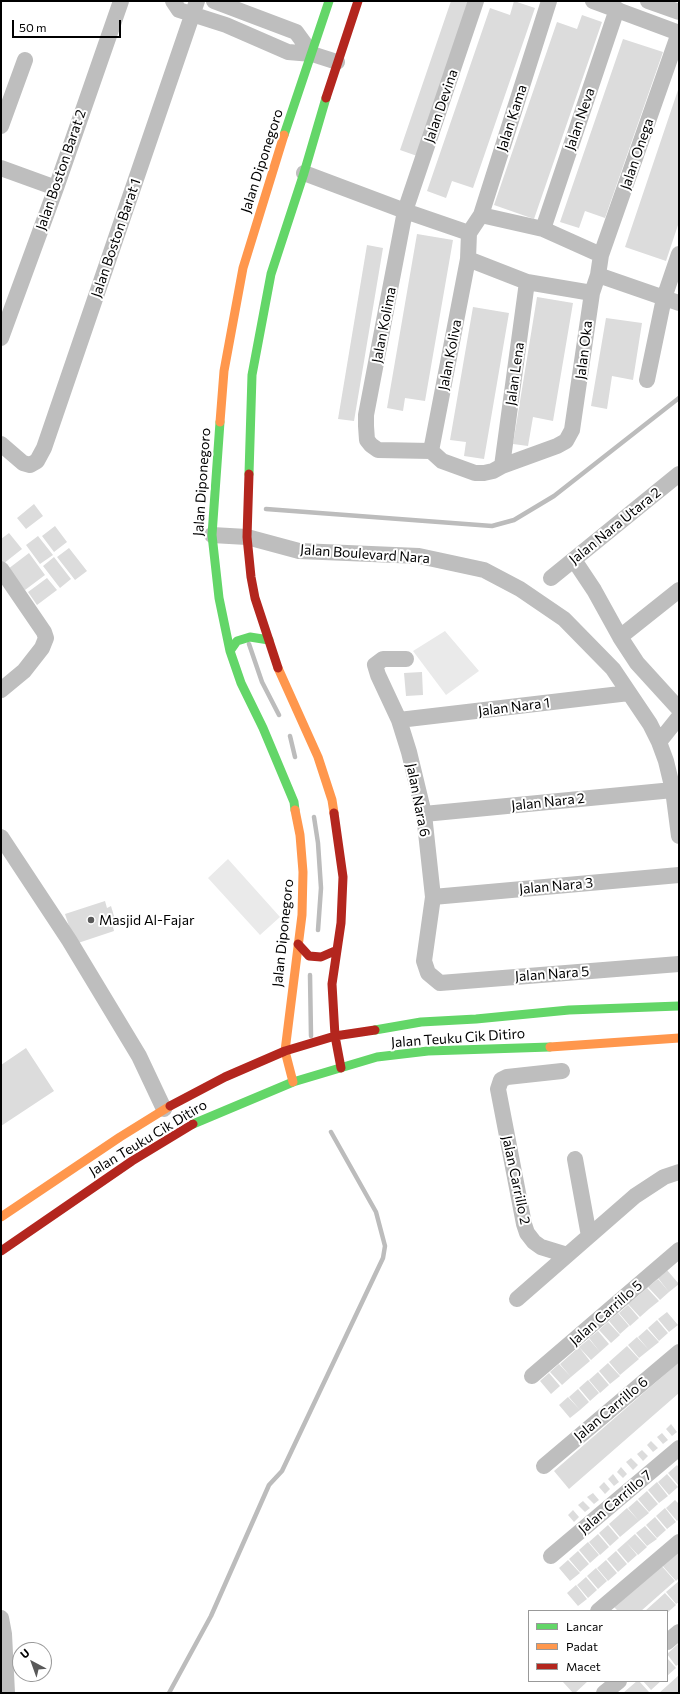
<!DOCTYPE html>
<style>
body{margin:0}
#map{position:relative;width:680px;height:1694px;overflow:hidden;background:#fff;font-family:Commissioner,sans-serif}
canvas{display:block}
.frame{position:absolute;inset:0;border:2px solid #000;pointer-events:none}
.legend{position:absolute;left:528px;top:1610px;width:140px;height:72px;box-sizing:border-box;background:#fff;border:1px solid #999;margin:0;padding:5px 7px;list-style:none;font-size:12px;color:#000}
.legend li{display:flex;align-items:center;gap:8px;height:20px}
.legend b{width:20px;border:1px solid #999}
.north{position:absolute;left:12px;top:1642px;width:40px;height:40px;box-sizing:border-box;background:#fff;border:1px solid #999;border-radius:50%;rotate:319deg;font-size:11px;font-weight:700;line-height:16px;text-align:center;color:#000}
.north::after{content:'';display:block;margin:auto;width:14px;height:18px;background:#595959;clip-path:polygon(50% 0,100% 100%,50% 72%,0 100%)}
.scale{position:absolute;left:12px;top:20px;width:109px;height:18px;box-sizing:border-box;border:2px solid #000;border-top:0;padding-left:5px;font-size:12px;line-height:14px;white-space:nowrap;color:#000;-webkit-text-stroke:3px #fff;paint-order:stroke}
</style>
<div id="map">
<canvas width="680" height="1694"></canvas>
<div class="frame"></div>
<ul class="legend">
<li><b style="height:5px;background:#63d668"></b>Lancar</li>
<li><b style="height:5px;background:#ff974d"></b>Padat</li>
<li><b style="height:5px;background:#b3261e"></b>Macet</li>
</ul>
<div class="north">U</div>
<div class="scale">50 m</div>
</div>
<script>
const context = document.querySelector('canvas').getContext('2d');
context.lineJoin = 'round';
function fillPath(path, color) { context.fillStyle = color; context.fill(path, 'evenodd'); }
const shape = rows => new Path2D(rows.map(r => 'M' + r).join(''));
function trace(path, color, width, dash) { context.strokeStyle = color; context.lineWidth = width; context.lineCap = dash ? 'butt' : 'round'; context.setLineDash(dash || []); context.stroke(path); }
function drawText(font, color, halo, rows, align = 'center') {
  context.font = font + ' Commissioner,sans-serif'; context.lineWidth = 4; context.setLineDash([]); context.textBaseline = 'middle'; context.strokeStyle = halo; context.fillStyle = color; for (const [text, x, y, turn = 0] of rows) {
    context.save(); context.translate(x, y); context.rotate((+turn || 0) * Math.PI / 180); context.textAlign = isNaN(turn) ? turn : align; if (halo) context.strokeText(text, 0, 0); context.fillText(text, 0, 0); context.restore();
  }
}
fillPath(shape([
 [445,631,479,671,446,695,413,651],
 [228,859,280,917,260,935,208,878]
]), '#eaeaea');
trace(shape([
 [266,509,492,526,514,520,554,496,679,398],
 [249,644,262,682,279,715],
 [290,736,295,757],
 [314,817,318,843,321,888,318,930],
 [310,975,311,1036],
 [169,1693,211,1616,269,1485,282,1471,383,1258,385,1246,376,1212,331,1132]
]), '#bcbcbc', 4.5);
fillPath(shape([
 [451,1,473,1,420,157,400,150],
 [514,1,535,8,473,188,452,181,446,198,427,191,490,8,510,15],
 [582,15,602,22,534,219,494,205,557,22,577,29],
 [623,39,663,52,605,218,585,211,579,228,560,222],
 [679,87,679,222,666,261,625,247],
 [417,234,453,240,425,401,405,398,403,411,387,408],
 [367,245,383,248,354,421,338,419],
 [537,297,573,303,553,421,533,417,528,446,513,444],
 [473,307,509,313,484,459,464,456,466,442,450,440],
 [606,318,642,323,633,380,612,376,607,409,591,406],
 [34,504,43,516,26,529,17,518],
 [55,526,67,542,54,552,42,536],
 [9,533,22,549,3,564,1,562,1,539],
 [38,536,53,555,40,564,26,545],
 [69,548,87,571,75,580,57,557],
 [29,553,45,575,25,590,8,569],
 [54,557,71,579,60,588,43,566],
 [47,578,57,590,37,605,28,592],
 [422,672,423,695,406,696,404,673],
 [105,901,107,908,111,906,117,926,113,927,114,931,75,944,65,914],
 [26,1048,54,1091,1,1126,1,1065],
 [667,1270,679,1284,669,1292,658,1278],
 [658,1279,669,1292,660,1300,648,1287],
 [647,1288,659,1301,649,1309,638,1296],
 [638,1296,649,1309,640,1317,628,1304],
 [628,1305,639,1318,630,1326,619,1313],
 [667,1312,678,1325,669,1332,658,1319],
 [618,1313,629,1326,620,1334,609,1321],
 [657,1320,668,1333,659,1341,648,1328],
 [608,1322,620,1335,611,1343,599,1330],
 [647,1329,659,1342,649,1350,638,1337],
 [598,1331,609,1344,600,1352,589,1338],
 [637,1337,649,1350,639,1358,628,1345],
 [589,1339,600,1352,591,1360,579,1347],
 [627,1346,639,1359,620,1375,609,1362],
 [579,1347,590,1361,571,1377,560,1364],
 [679,1362,679,1393,569,1489,554,1471],
 [608,1363,620,1376,610,1384,599,1371],
 [559,1364,571,1377,562,1385,550,1372],
 [598,1372,609,1385,600,1393,589,1380],
 [549,1373,560,1386,551,1394,540,1381],
 [588,1380,599,1393,590,1401,579,1388],
 [578,1389,589,1402,580,1410,569,1397],
 [568,1397,580,1410,570,1418,559,1405],
 [671,1424,677,1432,672,1436,666,1429],
 [662,1433,668,1440,663,1444,657,1437],
 [651,1441,658,1448,653,1452,647,1445],
 [642,1450,648,1456,643,1461,637,1454],
 [631,1458,638,1465,633,1470,626,1462],
 [677,1465,679,1468,679,1486,668,1473],
 [621,1467,627,1474,623,1478,617,1472],
 [613,1474,619,1482,614,1486,608,1479],
 [667,1474,678,1487,669,1495,658,1482],
 [604,1482,610,1489,605,1494,599,1487],
 [657,1482,668,1496,659,1503,648,1490],
 [647,1491,658,1504,649,1512,638,1499],
 [593,1493,599,1500,594,1504,587,1497],
 [637,1500,649,1513,639,1521,628,1508],
 [675,1500,679,1504,679,1519,677,1521,666,1508],
 [583,1501,590,1508,585,1512,578,1505],
 [627,1508,639,1521,620,1537,609,1524],
 [665,1508,676,1522,667,1529,656,1516],
 [573,1510,579,1517,574,1522,568,1515],
 [655,1517,666,1530,657,1538,646,1525],
 [608,1525,619,1538,610,1546,599,1533],
 [645,1526,657,1539,647,1546,636,1533],
 [598,1534,609,1547,600,1555,589,1542],
 [635,1534,647,1547,638,1555,626,1542],
 [588,1542,599,1555,590,1563,579,1550],
 [626,1542,637,1555,628,1563,617,1550],
 [679,1547,679,1578,676,1581,660,1563],
 [578,1551,589,1564,580,1572,569,1559],
 [616,1551,627,1564,618,1572,607,1559],
 [568,1560,580,1573,570,1581,559,1568],
 [606,1560,617,1573,608,1581,597,1568],
 [660,1564,675,1581,641,1611,618,1611,612,1605],
 [596,1568,607,1581,598,1589,587,1576],
 [586,1577,597,1590,588,1598,577,1585],
 [679,1581,679,1602,676,1604,666,1592],
 [576,1585,587,1599,578,1606,567,1593],
 [665,1593,676,1605,667,1613,667,1611,645,1611],
 [679,1643,679,1664,676,1666,667,1654],
 [667,1658,676,1668,667,1676],
 [679,1675,679,1693,659,1693,668,1685],
 [564,1681,588,1681,575,1693,573,1693,563,1682],
 [637,1681,639,1681,649,1692,647,1693,623,1693],
 [643,1681,661,1681,651,1690]
]), '#dcdcdc');
trace(shape([
 [173,1,179,10,226,25,288,52,312,54,337,62],
 [214,1,296,32,312,54],
 [476,1,405,211,366,415,366,426,367,440,371,445,378,450,431,451,442,461,475,473,484,473,493,471,502,466,557,446,566,441,572,430,592,293,598,275,601,255,679,33],
 [593,1,679,33],
 [648,1,679,12],
 [1,126,25,60],
 [1,168,56,188],
 [304,173,405,211,469,233],
 [481,215,543,229,601,255],
 [543,229,617,9],
 [469,233,481,215,549,1],
 [468,259,527,282,592,293],
 [598,275,679,303],
 [1,338,56,188,121,1],
 [647,380,664,298,679,254],
 [1,444,23,463,30,465,37,461,44,448,197,1],
 [431,451,468,259,469,233],
 [502,466,527,282],
 [212,535,247,537,299,551,419,556,484,570,520,589,564,619,613,669,650,724,659,742,666,761,673,790,679,836],
 [574,560,594,590,620,637,637,663,679,709],
 [1,569,44,632,46,638,42,648,24,671,1,690],
 [551,578,679,474],
 [620,637,679,590],
 [406,659,383,659,375,665,378,675,399,720,409,752,424,814,433,897,424,961,428,973,440,983,679,964],
 [399,720,629,693],
 [659,742,679,717],
 [424,814,673,790],
 [1,837,69,940,139,1056,164,1109],
 [433,897,679,875],
 [562,1071,507,1077,501,1080,498,1089,524,1224,527,1233,534,1242,541,1247,567,1255],
 [575,1159,589,1236],
 [517,1299,635,1196,664,1177,679,1172],
 [532,1376,679,1250],
 [544,1466,679,1352],
 [551,1556,679,1448],
 [598,1611,679,1542],
 [1,1618,4,1634,7,1693],
 [667,1642,679,1632],
 [604,1693,619,1681]
]), '#bebebe', 16);
trace(shape([
 [284,135,329,1],
 [220,422,212,535,219,598,230,651,241,683,263,728,294,802,295,810],
 [249,474,252,375,271,274,304,173,326,98],
 [230,651,237,641,250,637,269,640],
 [375,1030,421,1022,476,1019,569,1010,679,1006],
 [193,1124,293,1082,377,1057,428,1051,550,1047]
]), '#63d668', 9);
trace(shape([
 [220,422,224,371,243,268,284,135],
 [278,668,318,757,332,800,334,813],
 [550,1047,679,1038],
 [293,1082,285,1051,302,915,303,872,300,835,295,810],
 [1,1217,120,1137,170,1106]
]), '#ff974d', 9);
trace(shape([
 [326,98,358,1],
 [249,474,247,537,251,577,255,598,278,668],
 [334,813,343,877,341,923,332,984,335,1036,341,1068],
 [298,944,309,956,321,957,337,950],
 [170,1106,225,1077,285,1051,335,1036,375,1030],
 [1,1251,132,1161,193,1124]
]), '#b3261e', 9);
for (const [x, y, r, color] of [
 [91,920,4,"#595959"]
]) { const dot = new Path2D(); dot.arc(x, y, r, 0, 2 * Math.PI); context.fillStyle = color; context.fill(dot); trace(dot, '#fff', 1.5); }
drawText('14px', '#000', '#fff', [
 ["Jalan Devina",441,106,-71],
 ["Jalan Kama",512,118,-72],
 ["Jalan Neva",580,119,-71],
 ["Jalan Onega",637,154,-71],
 ["Jalan Diponegoro",262,161,-72],
 ["Jalan Boston Barat 2",61,170,-71],
 ["Jalan Boston Barat 1",116,238,-71],
 ["Jalan Kolima",384,325,-79],
 ["Jalan Oka",584,350,-83],
 ["Jalan Koliva",450,355,-79],
 ["Jalan Lena",515,374,-82],
 ["Jalan Diponegoro",202,482,-86],
 ["Jalan Nara Utara 2",615,526,-39],
 ["Jalan Boulevard Nara",365,554,4],
 ["Jalan Nara 1",514,707,-7],
 ["Jalan Nara 6",418,800,79],
 ["Jalan Nara 2",548,802,-6],
 ["Jalan Nara 3",556,886,-5],
 ["Jalan Diponegoro",283,933,-84],
 ["Jalan Nara 5",552,974,-4],
 ["Jalan Teuku Cik Ditiro",458,1038,-4],
 ["Jalan Teuku Cik Ditiro",148,1138,-31],
 ["Jalan Carrillo 2",516,1180,78],
 ["Jalan Carrillo 5",606,1313,-41],
 ["Jalan Carrillo 6",611,1409,-40],
 ["Jalan Carrillo 7",615,1502,-40]
]);
drawText('14px', '#000', '#fff', [
 ["Masjid Al-Fajar",99,920]
], 'left');
</script>
